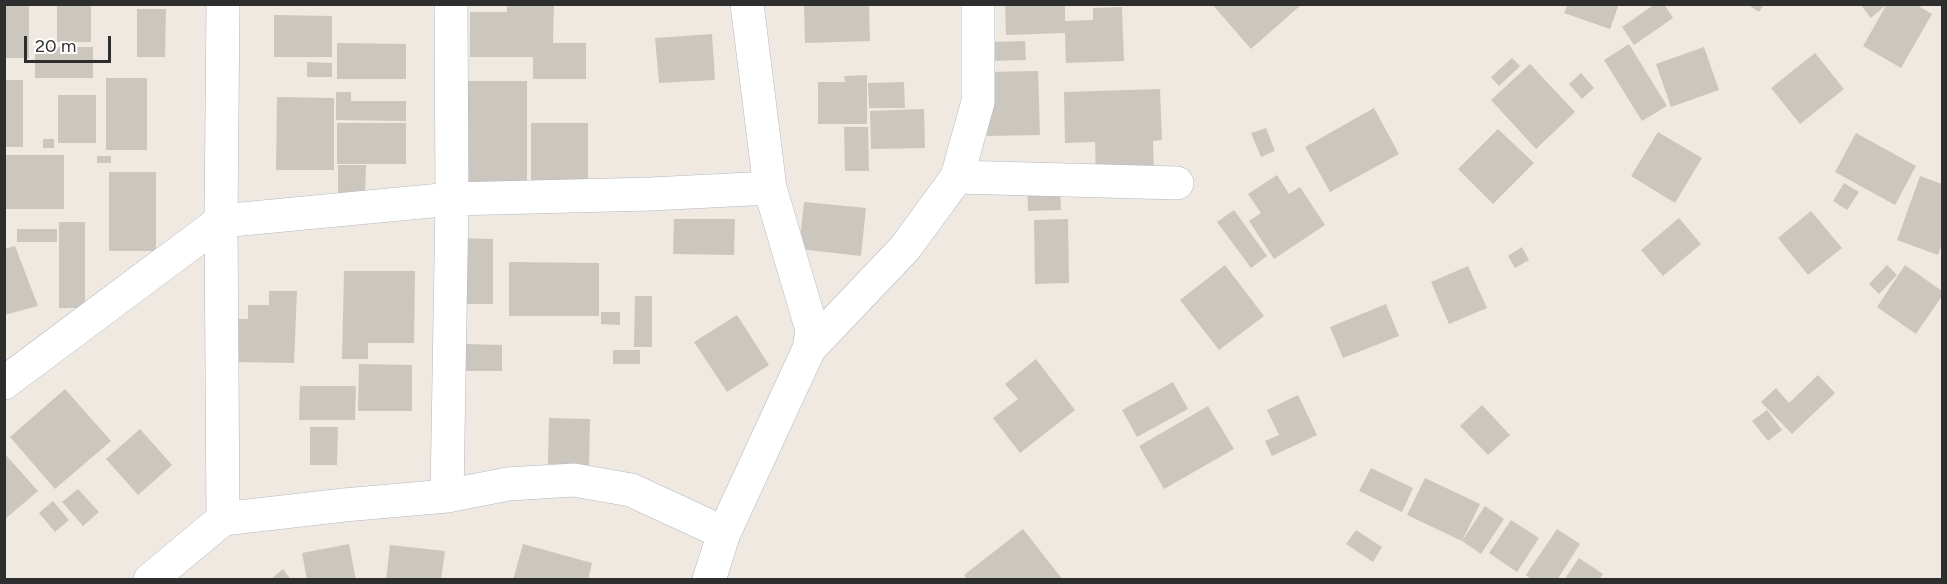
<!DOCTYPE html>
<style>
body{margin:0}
#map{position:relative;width:1947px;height:584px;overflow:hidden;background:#efe9e1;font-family:Figtree,sans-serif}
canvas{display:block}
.frame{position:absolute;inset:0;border:6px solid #2e2e2e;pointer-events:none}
.scale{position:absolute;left:24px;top:36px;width:87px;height:27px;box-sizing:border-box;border:3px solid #2e2e2e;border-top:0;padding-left:8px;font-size:18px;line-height:21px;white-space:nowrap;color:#2e2e2e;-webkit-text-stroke:4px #fff;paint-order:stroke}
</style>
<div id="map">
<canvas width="1947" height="584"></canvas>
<div class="frame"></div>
<div class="scale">20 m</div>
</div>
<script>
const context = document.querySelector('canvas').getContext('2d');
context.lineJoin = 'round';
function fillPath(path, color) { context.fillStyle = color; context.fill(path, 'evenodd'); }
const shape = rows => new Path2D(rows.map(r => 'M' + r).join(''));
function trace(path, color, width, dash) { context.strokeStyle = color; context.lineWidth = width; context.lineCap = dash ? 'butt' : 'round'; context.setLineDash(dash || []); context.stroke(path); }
fillPath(shape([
 [4,4,29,4,29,58,4,58],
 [57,4,91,4,91,42,57,42],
 [507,4,554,4,553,43,586,43,586,79,533,79,533,57,470,57,470,12,507,12],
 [804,4,869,4,870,41,805,43],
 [1005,4,1065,4,1065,21,1093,20,1093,8,1122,7,1124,61,1066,63,1065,33,1006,35],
 [1212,4,1302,4,1251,49],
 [1568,4,1619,4,1610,29,1564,13],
 [1655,4,1664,4,1673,18,1634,45,1622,27],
 [1747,4,1764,4,1759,12],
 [1860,4,1884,4,1885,6,1871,18],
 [1887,4,1915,4,1932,14,1901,68,1863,46],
 [137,9,166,9,165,57,137,57],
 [274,15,332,16,332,57,274,57],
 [712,34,715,80,659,83,655,38],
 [1025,41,1026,60,988,61,987,42],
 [337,43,406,44,406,79,337,79],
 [1629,44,1667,106,1642,121,1604,60],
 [35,47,93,47,93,78,35,78],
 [1704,47,1719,90,1671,107,1656,64],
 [1815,53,1844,89,1800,124,1771,88],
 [1512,58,1520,66,1499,86,1491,77],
 [307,62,332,63,332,77,307,77],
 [1530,64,1575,112,1536,149,1491,100],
 [1038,71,1040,135,987,136,985,72],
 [1581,73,1594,88,1582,99,1569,84],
 [867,75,867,124,818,124,818,82,845,82,844,76],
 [106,78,147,78,147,150,106,150],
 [4,80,23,80,23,147,4,147],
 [463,81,527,81,527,186,463,186],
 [904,82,905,108,869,108,868,83],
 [1160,89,1162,140,1153,141,1154,178,1096,179,1095,142,1065,143,1064,92],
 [336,92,351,92,351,101,406,101,406,121,336,120],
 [58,95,96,95,96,143,58,143],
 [277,97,334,98,334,170,276,170],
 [1374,108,1399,154,1330,192,1305,147],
 [924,109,925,148,871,149,870,111],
 [337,123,406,123,406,164,337,164],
 [531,123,588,123,588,189,531,189],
 [844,127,868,127,869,171,845,171],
 [1266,128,1275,151,1261,157,1251,133],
 [1498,129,1534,163,1493,204,1458,169],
 [1658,132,1702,158,1675,203,1631,176],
 [1856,133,1916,166,1895,205,1835,172],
 [43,139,54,139,54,148,43,148],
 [4,155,64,155,64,209,4,209],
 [97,156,111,156,111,163,97,163],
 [338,165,366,165,365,197,338,197],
 [109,172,156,172,156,251,109,251],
 [1277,175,1289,194,1300,187,1325,225,1274,259,1249,221,1261,213,1248,194],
 [1920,176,1942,184,1942,243,1938,255,1897,240],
 [1060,183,1061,210,1028,211,1027,184],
 [1844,183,1859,192,1847,210,1833,201],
 [804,202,866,208,861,256,799,249],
 [1234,210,1267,256,1251,268,1217,222],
 [1811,211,1842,248,1808,275,1778,238],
 [1679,218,1701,244,1663,276,1641,250],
 [674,219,735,219,734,255,673,254],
 [1068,219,1069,283,1035,284,1034,220],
 [59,222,85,222,85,308,59,308],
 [17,229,57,229,57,242,17,242],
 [460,238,493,239,493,304,459,304],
 [15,246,38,306,4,315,4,249],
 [1522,247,1529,260,1515,268,1508,256],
 [509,262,599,263,599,316,509,316],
 [1225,265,1264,316,1219,350,1180,300],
 [1887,265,1897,275,1879,294,1869,284],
 [1905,265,1942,291,1942,296,1916,334,1877,307],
 [1468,266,1487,308,1449,324,1431,282],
 [344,271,415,271,414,343,368,343,368,359,342,359],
 [269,291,297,291,294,363,234,362,235,319,248,319,248,305,269,305],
 [635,296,652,296,652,347,634,347],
 [1386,304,1399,336,1343,358,1330,327],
 [601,312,620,312,620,325,601,324],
 [737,315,769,365,727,392,694,342],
 [466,344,502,345,502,371,466,371],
 [613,350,640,350,640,364,613,364],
 [1036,359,1075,410,1020,453,993,418,1018,399,1005,384],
 [359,364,412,365,412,411,358,411],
 [1818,375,1835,393,1792,434,1761,402,1776,388,1789,403],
 [1173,382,1188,409,1137,437,1122,410],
 [300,386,356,386,355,420,299,420],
 [65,389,111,441,55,489,10,437],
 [1298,395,1317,435,1272,456,1265,441,1279,435,1267,410],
 [1482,405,1510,435,1488,455,1460,426],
 [1208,406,1234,449,1164,489,1139,446],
 [1767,410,1782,430,1768,441,1752,421],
 [549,418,590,419,589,465,548,464],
 [310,427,338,427,337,465,310,465],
 [140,429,172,465,138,495,106,459],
 [4,453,38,491,4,520],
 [1371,468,1413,488,1402,512,1359,491],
 [1425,478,1480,504,1462,541,1407,515],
 [78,489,99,512,83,526,62,502],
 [53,501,69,520,55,532,39,513],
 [1485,506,1504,519,1481,554,1462,541],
 [1511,520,1539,538,1517,572,1489,553],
 [1023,529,1063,580,968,580,964,575],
 [1557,529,1580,544,1557,580,1532,580,1526,575],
 [1356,530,1382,547,1373,562,1346,544],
 [349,544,356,580,307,580,302,553],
 [523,544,592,563,588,580,513,580],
 [390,545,445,551,441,580,386,580],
 [1579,558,1603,574,1599,580,1564,580],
 [283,569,291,580,270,580]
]), '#cbc7bf');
const minor = shape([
 [223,4,221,221,223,519],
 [957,177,1177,183],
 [809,349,905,248,957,177,978,102,978,4],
 [4,383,221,221,452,199,651,194,770,188],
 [447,496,452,199,451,4],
 [150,580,223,519,344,505,447,496,508,484,574,480,631,490,724,533],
 [709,580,724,533,809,349,812,330,770,188,747,4]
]);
trace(minor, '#b4b7c1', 34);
trace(minor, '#fff', 33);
</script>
